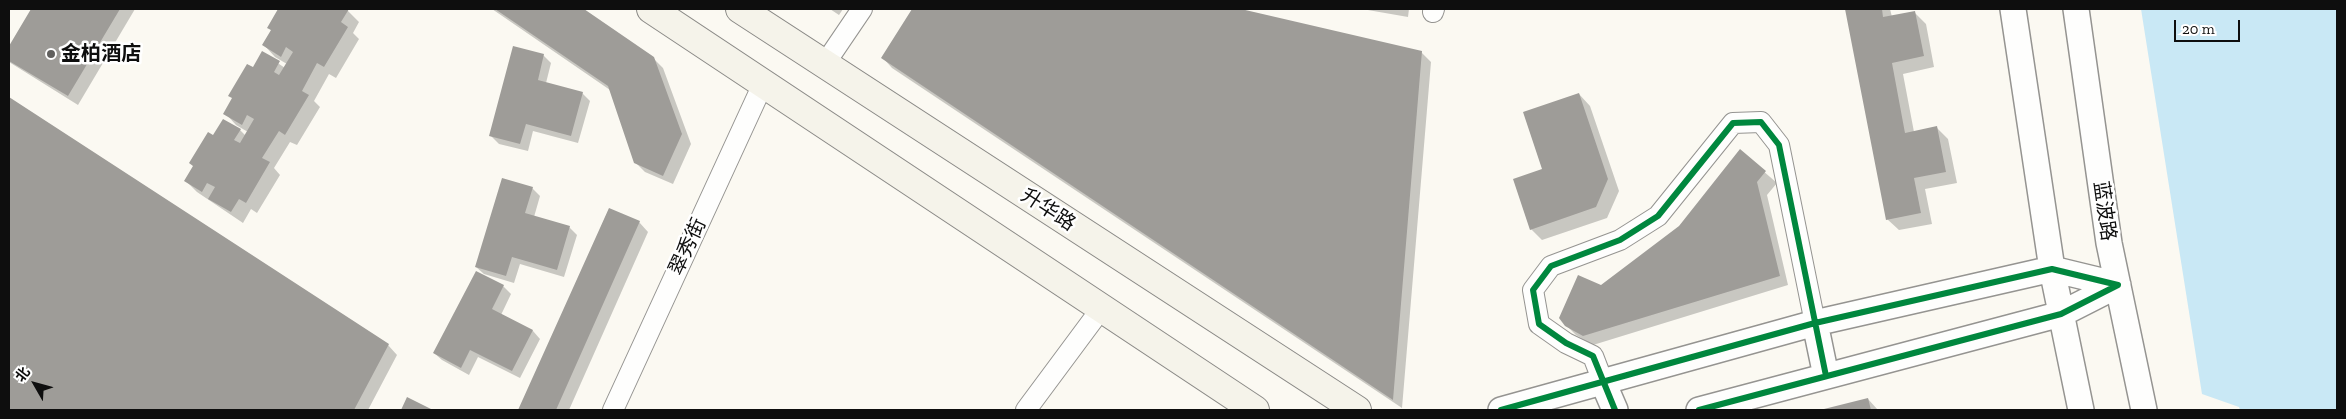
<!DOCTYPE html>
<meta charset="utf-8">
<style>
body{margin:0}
#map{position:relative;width:2346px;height:419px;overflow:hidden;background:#fbf9f2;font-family:"Zilla Slab","Noto Sans SC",serif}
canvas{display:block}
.frame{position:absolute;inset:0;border:10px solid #0e0e0e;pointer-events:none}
.north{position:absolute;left:10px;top:359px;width:50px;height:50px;-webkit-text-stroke:4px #fff;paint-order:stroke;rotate:308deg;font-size:14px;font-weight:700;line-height:20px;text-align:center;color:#0e0e0e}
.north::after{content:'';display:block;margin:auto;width:18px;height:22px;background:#0e0e0e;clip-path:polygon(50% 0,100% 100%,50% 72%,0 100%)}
.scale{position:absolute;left:2174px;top:20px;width:66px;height:22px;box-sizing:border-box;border:2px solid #0e0e0e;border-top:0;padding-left:6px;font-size:15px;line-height:18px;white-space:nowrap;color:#0e0e0e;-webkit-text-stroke:4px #fff;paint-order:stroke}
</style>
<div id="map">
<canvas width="2346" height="419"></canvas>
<div class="frame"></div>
<div class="north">北</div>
<div class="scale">20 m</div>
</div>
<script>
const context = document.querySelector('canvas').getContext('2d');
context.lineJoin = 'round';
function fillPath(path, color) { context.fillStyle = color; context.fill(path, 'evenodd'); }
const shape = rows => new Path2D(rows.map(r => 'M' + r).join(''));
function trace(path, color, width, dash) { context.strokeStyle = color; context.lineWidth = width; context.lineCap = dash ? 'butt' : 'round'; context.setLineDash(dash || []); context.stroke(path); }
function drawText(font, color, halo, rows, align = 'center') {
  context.font = font + ' "Zilla Slab","Noto Sans SC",serif'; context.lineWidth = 5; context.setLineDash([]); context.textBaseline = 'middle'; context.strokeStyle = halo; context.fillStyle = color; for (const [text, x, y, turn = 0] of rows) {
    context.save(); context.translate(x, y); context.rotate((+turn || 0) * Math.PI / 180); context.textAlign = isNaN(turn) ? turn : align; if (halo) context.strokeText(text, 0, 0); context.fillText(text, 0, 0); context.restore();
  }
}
fillPath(shape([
 [2141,9,2337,9,2337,410,2240,410,2239,407,2202,394]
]), '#c9e8f5');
fillPath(shape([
 [32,9,135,9,78,105,9,62,9,48],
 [280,9,346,9,359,22,353,33,359,39,336,78,329,74,314,101,320,107,297,145,290,142,274,168,280,175,257,213,251,209,243,223,197,192,186,181,214,137,240,130,246,136,248,132,236,125,225,113,263,53,285,68,287,64,275,57,264,45,272,31,269,28],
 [492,9,582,9,653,58,663,68,691,144,673,184,645,172,635,162,610,90],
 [830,9,843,9,839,15],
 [913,9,1236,9,1421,52,1431,62,1402,408,892,68,883,58],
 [1362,9,1409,9,1408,17],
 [1846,9,1890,9,1892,17,1914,12,1926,24,1934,67,1903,74,1914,132,1937,128,1948,139,1957,183,1925,189,1932,224,1899,230,1887,219],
 [543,55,551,63,546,83,582,93,590,101,578,143,533,131,528,151,499,144,491,136],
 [1579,94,1590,106,1619,191,1607,218,1542,240,1531,229,1544,169],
 [9,98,388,345,397,355,368,410,9,410],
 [1740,151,1777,183,1767,195,1788,285,1593,345,1576,335,1566,325,1676,231],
 [532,188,540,196,534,217,569,227,577,235,564,277,520,264,514,283,484,274,476,267],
 [609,209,639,222,648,232,569,410,520,410],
 [503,286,511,294,501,315,533,331,540,339,520,378,478,357,469,375,442,360,434,353],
 [1868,399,1878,410,1823,410]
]), '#0003');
fillPath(shape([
 [31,9,120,9,68,96,9,61,9,46],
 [278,9,349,9,341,22,348,27,324,67,317,63,302,91,309,95,285,135,279,131,262,158,270,162,246,203,239,199,231,212,208,199,215,187,207,183,202,192,184,181,193,166,189,163,208,132,213,135,223,119,241,129,234,140,240,143,254,119,247,115,242,125,223,114,232,98,228,96,247,64,253,67,262,51,280,61,274,72,279,75,293,52,286,47,281,57,262,45,271,30,267,28],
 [495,9,584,9,654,57,682,134,663,176,634,163,608,86],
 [912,9,1241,9,1422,51,1393,400,881,58],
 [1845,9,1882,9,1883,17,1915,11,1924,56,1892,63,1905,133,1937,126,1946,172,1914,178,1921,213,1886,220],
 [513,46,544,54,538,80,583,92,571,136,526,124,520,144,489,136],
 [1579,93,1608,179,1596,207,1530,230,1513,179,1542,169,1523,112],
 [9,97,389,344,354,410,9,410],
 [1740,149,1766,171,1757,182,1780,276,1583,336,1565,326,1559,318,1578,275,1601,285,1679,226],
 [502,178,533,187,525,213,570,226,557,270,512,257,506,276,475,267],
 [609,208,640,221,556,410,518,410],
 [476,271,504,285,492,309,533,330,512,371,470,350,461,368,433,353],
 [407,397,433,410,401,410],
 [1868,398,1871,410,1820,410]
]), '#9e9c98');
const minor = shape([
 [1433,12,1434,9],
 [824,65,862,9],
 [1603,382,1593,356,1566,343,1539,324,1533,290,1551,266,1620,240,1658,216,1733,123,1761,122,1779,145,1815,323],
 [613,410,763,84],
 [1026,410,1101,309]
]);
const tertiary = shape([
 [2013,9,2052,269,2081,410],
 [2076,9,2109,243,2144,410],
 [1815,323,1826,376],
 [1603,382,1615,410],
 [1501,410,1815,323,2052,269,2118,285,2061,314,1699,410]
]);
const secondary = shape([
 [651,9,1255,410],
 [740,9,1357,410]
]);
trace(minor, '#959491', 22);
trace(tertiary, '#959491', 28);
trace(secondary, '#8b8a87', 30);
trace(minor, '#fefefd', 20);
trace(tertiary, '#fefefd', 25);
trace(secondary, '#f5f3ea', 28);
trace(shape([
 [1501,410,1815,323,2052,269,2118,285,2061,314,1699,410],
 [1615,410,1593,356,1566,343,1539,324,1533,290,1551,266,1620,240,1658,216,1733,123,1761,122,1779,145,1826,376]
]), '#00873e', 6);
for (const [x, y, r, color] of [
 [51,54,5,"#61605e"]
]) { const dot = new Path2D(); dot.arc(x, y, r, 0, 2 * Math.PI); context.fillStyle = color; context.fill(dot); trace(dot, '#fff', 2); }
drawText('bold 20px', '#0e0e0e', '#fff', [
 ["金柏酒店",61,54]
], 'left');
drawText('20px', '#0e0e0e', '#fff', [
 ["升华路",1048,210,33],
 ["蓝波路",2104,211,82],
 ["翠秀街",688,247,-65]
]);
</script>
